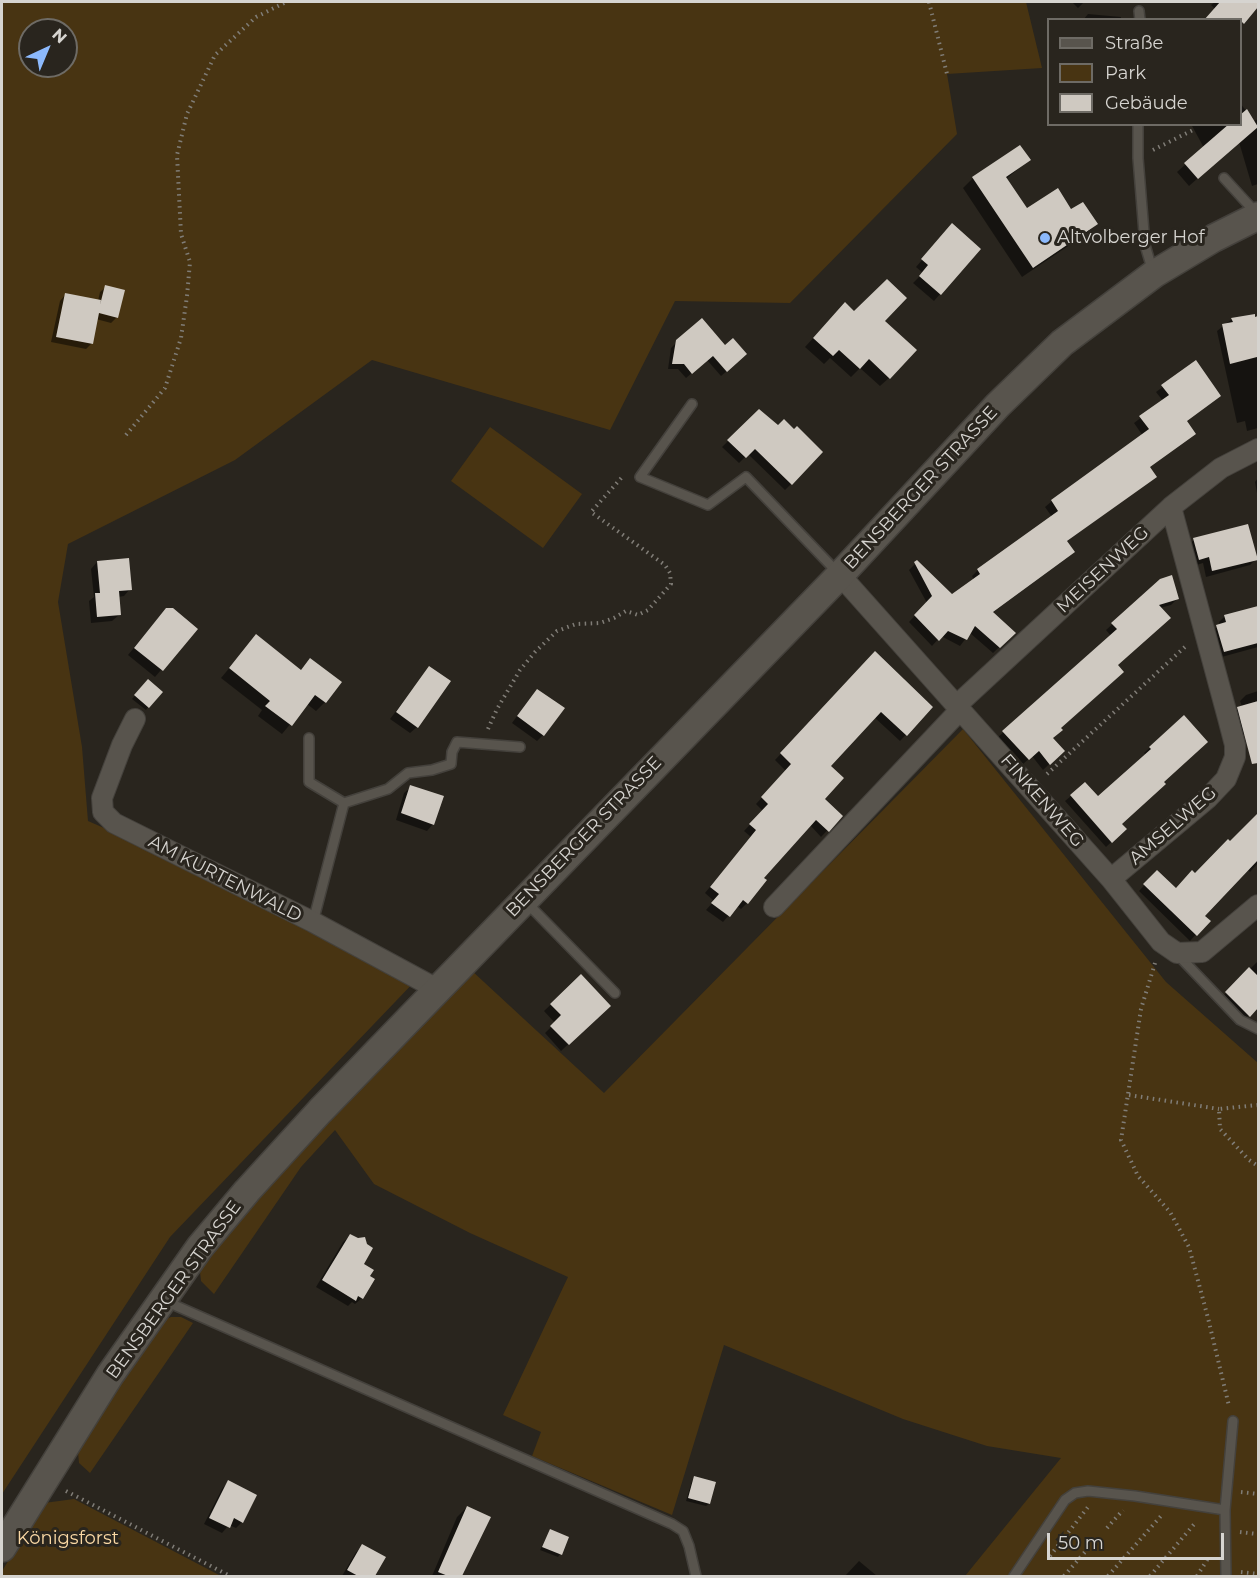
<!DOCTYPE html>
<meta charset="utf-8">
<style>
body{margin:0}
#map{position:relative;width:1260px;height:1578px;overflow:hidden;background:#29251e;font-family:Montserrat,sans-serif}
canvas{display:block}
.frame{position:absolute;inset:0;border:3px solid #d6d4d0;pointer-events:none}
.legend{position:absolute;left:1047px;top:18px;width:195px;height:108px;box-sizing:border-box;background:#29251e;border:2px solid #6e6b65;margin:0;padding:8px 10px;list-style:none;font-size:18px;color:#d6d4d0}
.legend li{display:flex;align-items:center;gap:12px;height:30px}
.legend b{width:30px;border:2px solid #6e6b65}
.north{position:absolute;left:18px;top:18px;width:60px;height:60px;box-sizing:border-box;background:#29251e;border:2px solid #6e6b65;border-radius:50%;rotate:44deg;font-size:16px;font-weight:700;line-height:24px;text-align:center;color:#d6d4d0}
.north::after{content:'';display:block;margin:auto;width:21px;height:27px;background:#8cb9fc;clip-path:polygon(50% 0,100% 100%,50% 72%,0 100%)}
.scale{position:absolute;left:1047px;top:1533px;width:177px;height:27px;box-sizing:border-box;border:3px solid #d6d4d0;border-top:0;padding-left:8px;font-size:18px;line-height:21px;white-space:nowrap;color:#d6d4d0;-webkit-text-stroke:4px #29251e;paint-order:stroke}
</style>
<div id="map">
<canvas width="1260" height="1578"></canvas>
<div class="frame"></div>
<ul class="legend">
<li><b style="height:8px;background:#58544d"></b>Straße</li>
<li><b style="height:16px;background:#483412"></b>Park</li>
<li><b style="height:16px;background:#cfc9c1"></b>Gebäude</li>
</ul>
<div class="north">N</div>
<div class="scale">50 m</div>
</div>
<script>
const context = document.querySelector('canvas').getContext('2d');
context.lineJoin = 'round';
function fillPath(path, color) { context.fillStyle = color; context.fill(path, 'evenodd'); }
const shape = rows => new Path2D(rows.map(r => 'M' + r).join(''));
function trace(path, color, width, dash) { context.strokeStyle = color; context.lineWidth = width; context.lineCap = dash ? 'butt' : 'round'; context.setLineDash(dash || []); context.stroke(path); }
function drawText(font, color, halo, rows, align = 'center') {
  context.font = font + ' Montserrat,sans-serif'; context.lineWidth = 6; context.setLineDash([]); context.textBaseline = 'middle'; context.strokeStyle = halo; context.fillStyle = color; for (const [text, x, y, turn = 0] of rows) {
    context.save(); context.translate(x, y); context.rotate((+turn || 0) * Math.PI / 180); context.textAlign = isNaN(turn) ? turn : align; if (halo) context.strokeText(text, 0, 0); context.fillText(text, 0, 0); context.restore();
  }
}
fillPath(shape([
 [2,2,1026,2,1042,68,947,74,957,134,790,303,675,301,610,430,372,360,235,460,68,544,58,602,82,747,88,821,340,931,418,978,170,1237,2,1494],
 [30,30,66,30,66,66,30,66],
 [490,427,582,494,543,548,451,481],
 [963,729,1166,982,1258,1063,1258,1576,965,1576,1061,1458,987,1446,903,1419,724,1345,672,1515,532,1456,541,1432,503,1415,568,1277,470,1233,374,1184,335,1130,301,1167,214,1294,201,1281,200,1272,203,1263,264,1191,471,970,604,1093],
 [171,1317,181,1317,193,1323,90,1473,79,1463,78,1452,118,1384,161,1321],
 [74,1499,221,1576,2,1576,2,1571,44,1503]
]), '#483412');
fillPath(shape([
 [1072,2,1084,2,1078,8],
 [1215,2,1258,2,1258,5,1240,25,1240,20,1215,9,1211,5],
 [1088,14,1121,17,1121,20,1083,20],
 [1240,103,1254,121,1258,119,1258,184,1252,186,1239,142,1189,186,1177,172,1204,148,1191,124,1240,124],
 [1029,160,1006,179,1027,210,1071,211,1096,224,1086,234,1022,277,963,188,973,178],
 [946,232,979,249,934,301,913,283,923,273,916,267],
 [106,287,117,317,111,323,96,319,92,343,86,349,51,342,60,301,65,295,98,301,100,292],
 [836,313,854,313,883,321,889,378,880,386,860,368,851,377,830,358,824,364,805,347],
 [1254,318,1258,318,1258,428,1247,431,1245,421,1237,423,1217,331,1232,319],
 [677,342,725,347,740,360,721,376,707,360,686,378,678,369,668,369,671,348],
 [1196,362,1186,422,1148,468,1155,477,1066,542,1073,552,1067,558,992,613,1014,633,993,653,970,633,960,646,941,636,932,646,909,622,927,603,909,570,915,564,952,595,974,580,972,576,978,570,1052,517,1045,507,1052,501,1143,436,1134,423,1163,401,1156,392],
 [759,411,791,484,785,490,748,454,739,463,722,447],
 [1258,478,1258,499,1255,482],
 [1194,540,1256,559,1250,565,1206,577,1203,563,1193,566,1187,546],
 [97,562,130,589,124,596,118,597,119,615,112,621,91,623,89,601,94,597,91,569],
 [1161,580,1177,599,1171,605,1160,608,1116,666,1051,738,1063,751,1043,770,1032,756,1022,765,997,738,1111,636,1106,630],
 [1258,607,1258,647,1218,658,1211,632,1220,625,1219,622,1225,616],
 [159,617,196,629,155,677,128,655],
 [256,636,300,671,310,660,325,702,316,711,307,704,282,734,258,716,262,710,221,678],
 [875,654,931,708,900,741,874,717,829,766,823,799,841,816,821,837,810,825,762,878,747,903,741,909,737,906,723,922,706,910,714,901,705,893,751,837,744,831,763,811,756,804,786,771,775,760],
 [429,668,417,727,410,733,390,719],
 [148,681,148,707,146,710,132,699],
 [1258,691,1258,731,1238,737,1232,714,1242,707,1240,701,1246,695],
 [531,697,543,735,537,741,512,723],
 [1184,717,1162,782,1120,824,1120,834,1106,847,1065,801,1071,796,1098,798,1146,755,1144,753],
 [411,787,433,824,427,831,396,820,404,793],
 [1258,814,1258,863,1250,872,1247,869,1203,916,1208,921,1190,941,1139,891,1157,872,1176,890,1230,843],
 [1258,961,1258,1006,1242,1022,1220,999],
 [581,976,609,1006,561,1051,545,1033,555,1023,544,1011],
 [350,1236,361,1264,362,1298,355,1304,352,1302,348,1306,316,1287,343,1242],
 [695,1478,709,1504,706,1506,686,1501,692,1481],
 [228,1482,242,1522,236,1528,229,1525,222,1533,204,1524,222,1489],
 [467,1507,489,1517,460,1576,432,1576,457,1517],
 [550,1531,560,1554,558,1557,540,1550],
 [363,1546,384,1558,373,1576,342,1576,356,1552],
 [859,1561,877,1576,845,1576]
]), '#0007');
fillPath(shape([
 [1220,2,1258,2,1258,7,1244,24,1240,20,1204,20],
 [1247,109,1258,127,1198,179,1184,163,1229,124,1240,124,1240,115],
 [1020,145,1031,160,1006,177,1027,208,1058,188,1071,209,1083,202,1098,224,1033,268,972,177],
 [952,223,981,249,941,295,919,276,928,265,921,259],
 [887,279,907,298,885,321,917,350,890,379,869,359,860,369,839,350,833,356,813,338,845,302,854,311],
 [105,285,125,290,118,318,99,313,93,344,56,337,65,293,101,300,100,305],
 [1255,314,1255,317,1258,316,1257,357,1230,364,1222,324,1233,322,1231,318],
 [702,318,725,345,733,338,747,354,727,372,713,356,692,374,684,364,672,364,676,340],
 [1196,360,1221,396,1187,421,1196,434,1150,467,1157,477,1067,541,1075,552,993,612,1016,633,1000,648,975,626,967,640,948,631,939,641,914,615,932,596,914,562,917,560,952,594,980,574,977,569,1058,511,1051,500,1149,429,1139,416,1169,395,1161,385],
 [759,409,778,425,784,419,794,429,797,426,823,452,792,485,755,449,746,458,727,440],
 [1248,524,1258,560,1212,571,1209,557,1199,560,1193,538],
 [129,558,132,590,119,591,121,615,97,617,95,593,100,593,97,561],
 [1172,575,1179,599,1159,605,1171,618,1118,665,1124,672,1061,728,1063,730,1053,738,1065,751,1050,765,1039,751,1029,760,1002,731,1117,629,1111,623,1160,579],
 [1258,606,1258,643,1224,652,1216,625,1226,622,1224,615],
 [166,608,173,608,198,629,163,671,134,648],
 [256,634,301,670,310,658,342,682,326,703,315,695,292,726,265,706,270,701,229,668],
 [875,651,933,707,907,736,881,712,831,766,844,778,825,799,843,816,829,832,816,820,764,878,767,880,748,904,743,900,730,917,711,903,719,894,710,887,756,830,749,824,768,804,761,797,791,764,780,753],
 [429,666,451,681,418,728,396,712],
 [148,679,163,692,149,708,134,695],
 [537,689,565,708,544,736,517,716],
 [1258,701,1258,763,1252,764,1237,707],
 [1184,715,1208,742,1164,782,1166,784,1122,824,1127,829,1112,843,1070,795,1085,782,1098,796,1151,749,1149,747],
 [410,785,444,796,434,825,401,813],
 [1258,813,1258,860,1205,916,1211,921,1197,936,1143,884,1157,870,1176,888,1192,870,1195,873,1228,839,1230,841],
 [1249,967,1258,976,1258,1008,1250,1017,1225,992],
 [581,974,611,1006,569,1045,550,1026,561,1015,550,1004],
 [350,1234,358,1238,365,1237,367,1244,373,1248,364,1264,374,1270,370,1276,375,1279,363,1299,358,1296,356,1301,322,1280],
 [694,1476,716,1482,710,1504,688,1498],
 [228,1480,257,1495,243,1523,234,1518,230,1528,209,1518],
 [467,1506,491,1517,462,1576,448,1576,438,1572],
 [550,1529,569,1537,562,1555,542,1547],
 [362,1544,386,1557,375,1576,358,1576,347,1570]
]), '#cfc9c1');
const lane = shape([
 [1139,11,1140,20],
 [1138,124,1138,158,1145,245,1153,272],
 [1224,178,1257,214],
 [692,404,640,477,708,505,746,477,838,573],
 [309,738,309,782,344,803],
 [526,902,615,993],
 [313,922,344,803,388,789,408,773,432,770,451,764,452,752,457,742,520,747],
 [1178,955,1240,1020,1258,1029],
 [165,1301,672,1524,683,1531,689,1546,696,1576],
 [1014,1576,1065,1500,1075,1493,1088,1491,1135,1496,1225,1510],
 [1226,1576,1225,1510,1233,1421]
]);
const street = shape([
 [840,575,1111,879,1161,942,1177,953,1202,952,1258,905],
 [957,705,1171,507,1221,468,1258,449],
 [135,719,122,745,102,798,103,812,114,823,313,922,437,989],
 [1111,879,1208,798,1226,779,1235,757,1235,745,1228,718,1171,507],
 [774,907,961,709]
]);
const secondary = shape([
 [2,1548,110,1375,200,1247,247,1191,320,1111,840,575,998,405,1062,343,1154,274,1214,238,1258,216]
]);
trace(lane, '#44413c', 12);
trace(street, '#44413c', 22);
trace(secondary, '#44413c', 30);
trace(shape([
 [929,2,947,74],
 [1153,150,1193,130],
 [126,435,165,388,181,338,187,296,190,262,181,234,177,155,187,114,215,55,256,17,286,2],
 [488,729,497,709,520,670,535,652,557,631,576,624,600,623,614,618,626,611,638,615,648,610,671,584,670,573,665,565,591,512,624,475],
 [1047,774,1187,645],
 [1155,963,1141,1009,1121,1140,1138,1176,1170,1212,1189,1247,1208,1318,1229,1406],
 [1129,1095,1219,1109],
 [1258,1105,1219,1109,1220,1129,1249,1160,1258,1166],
 [66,1491,230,1576],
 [1241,1492,1258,1494],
 [1107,1528,1123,1510],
 [1240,1532,1257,1534],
 [1050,1556,1088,1507],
 [1241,1572,1258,1574],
 [1064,1576,1085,1552],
 [1108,1576,1161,1516],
 [1150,1576,1196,1522],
 [1197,1576,1209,1557]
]), '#807d77', 4, [1.5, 4.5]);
trace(lane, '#58544d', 9);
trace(street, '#58544d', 20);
trace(secondary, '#58544d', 27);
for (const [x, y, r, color] of [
 [1045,238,6,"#8cb9fc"]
]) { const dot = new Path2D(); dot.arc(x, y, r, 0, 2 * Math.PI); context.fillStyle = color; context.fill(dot); trace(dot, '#29251e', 2); }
drawText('18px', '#d6d4d0', '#29251e', [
 ["Altvolberger Hof",1057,238]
], 'left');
drawText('18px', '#d6d4d0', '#29251e', [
 ["BENSBERGER STRASSE",921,488,-47],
 ["MEISENWEG",1103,570,-43],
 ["FINKENWEG",1042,801,49],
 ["AMSELWEG",1173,826,-41],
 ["BENSBERGER STRASSE",584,837,-46],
 ["AM KURTENWALD",225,879,27],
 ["BENSBERGER STRASSE",174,1290,-54]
]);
drawText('18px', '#fad8a4', '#29251e', [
 ["Königsforst",68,1539]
]);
</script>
